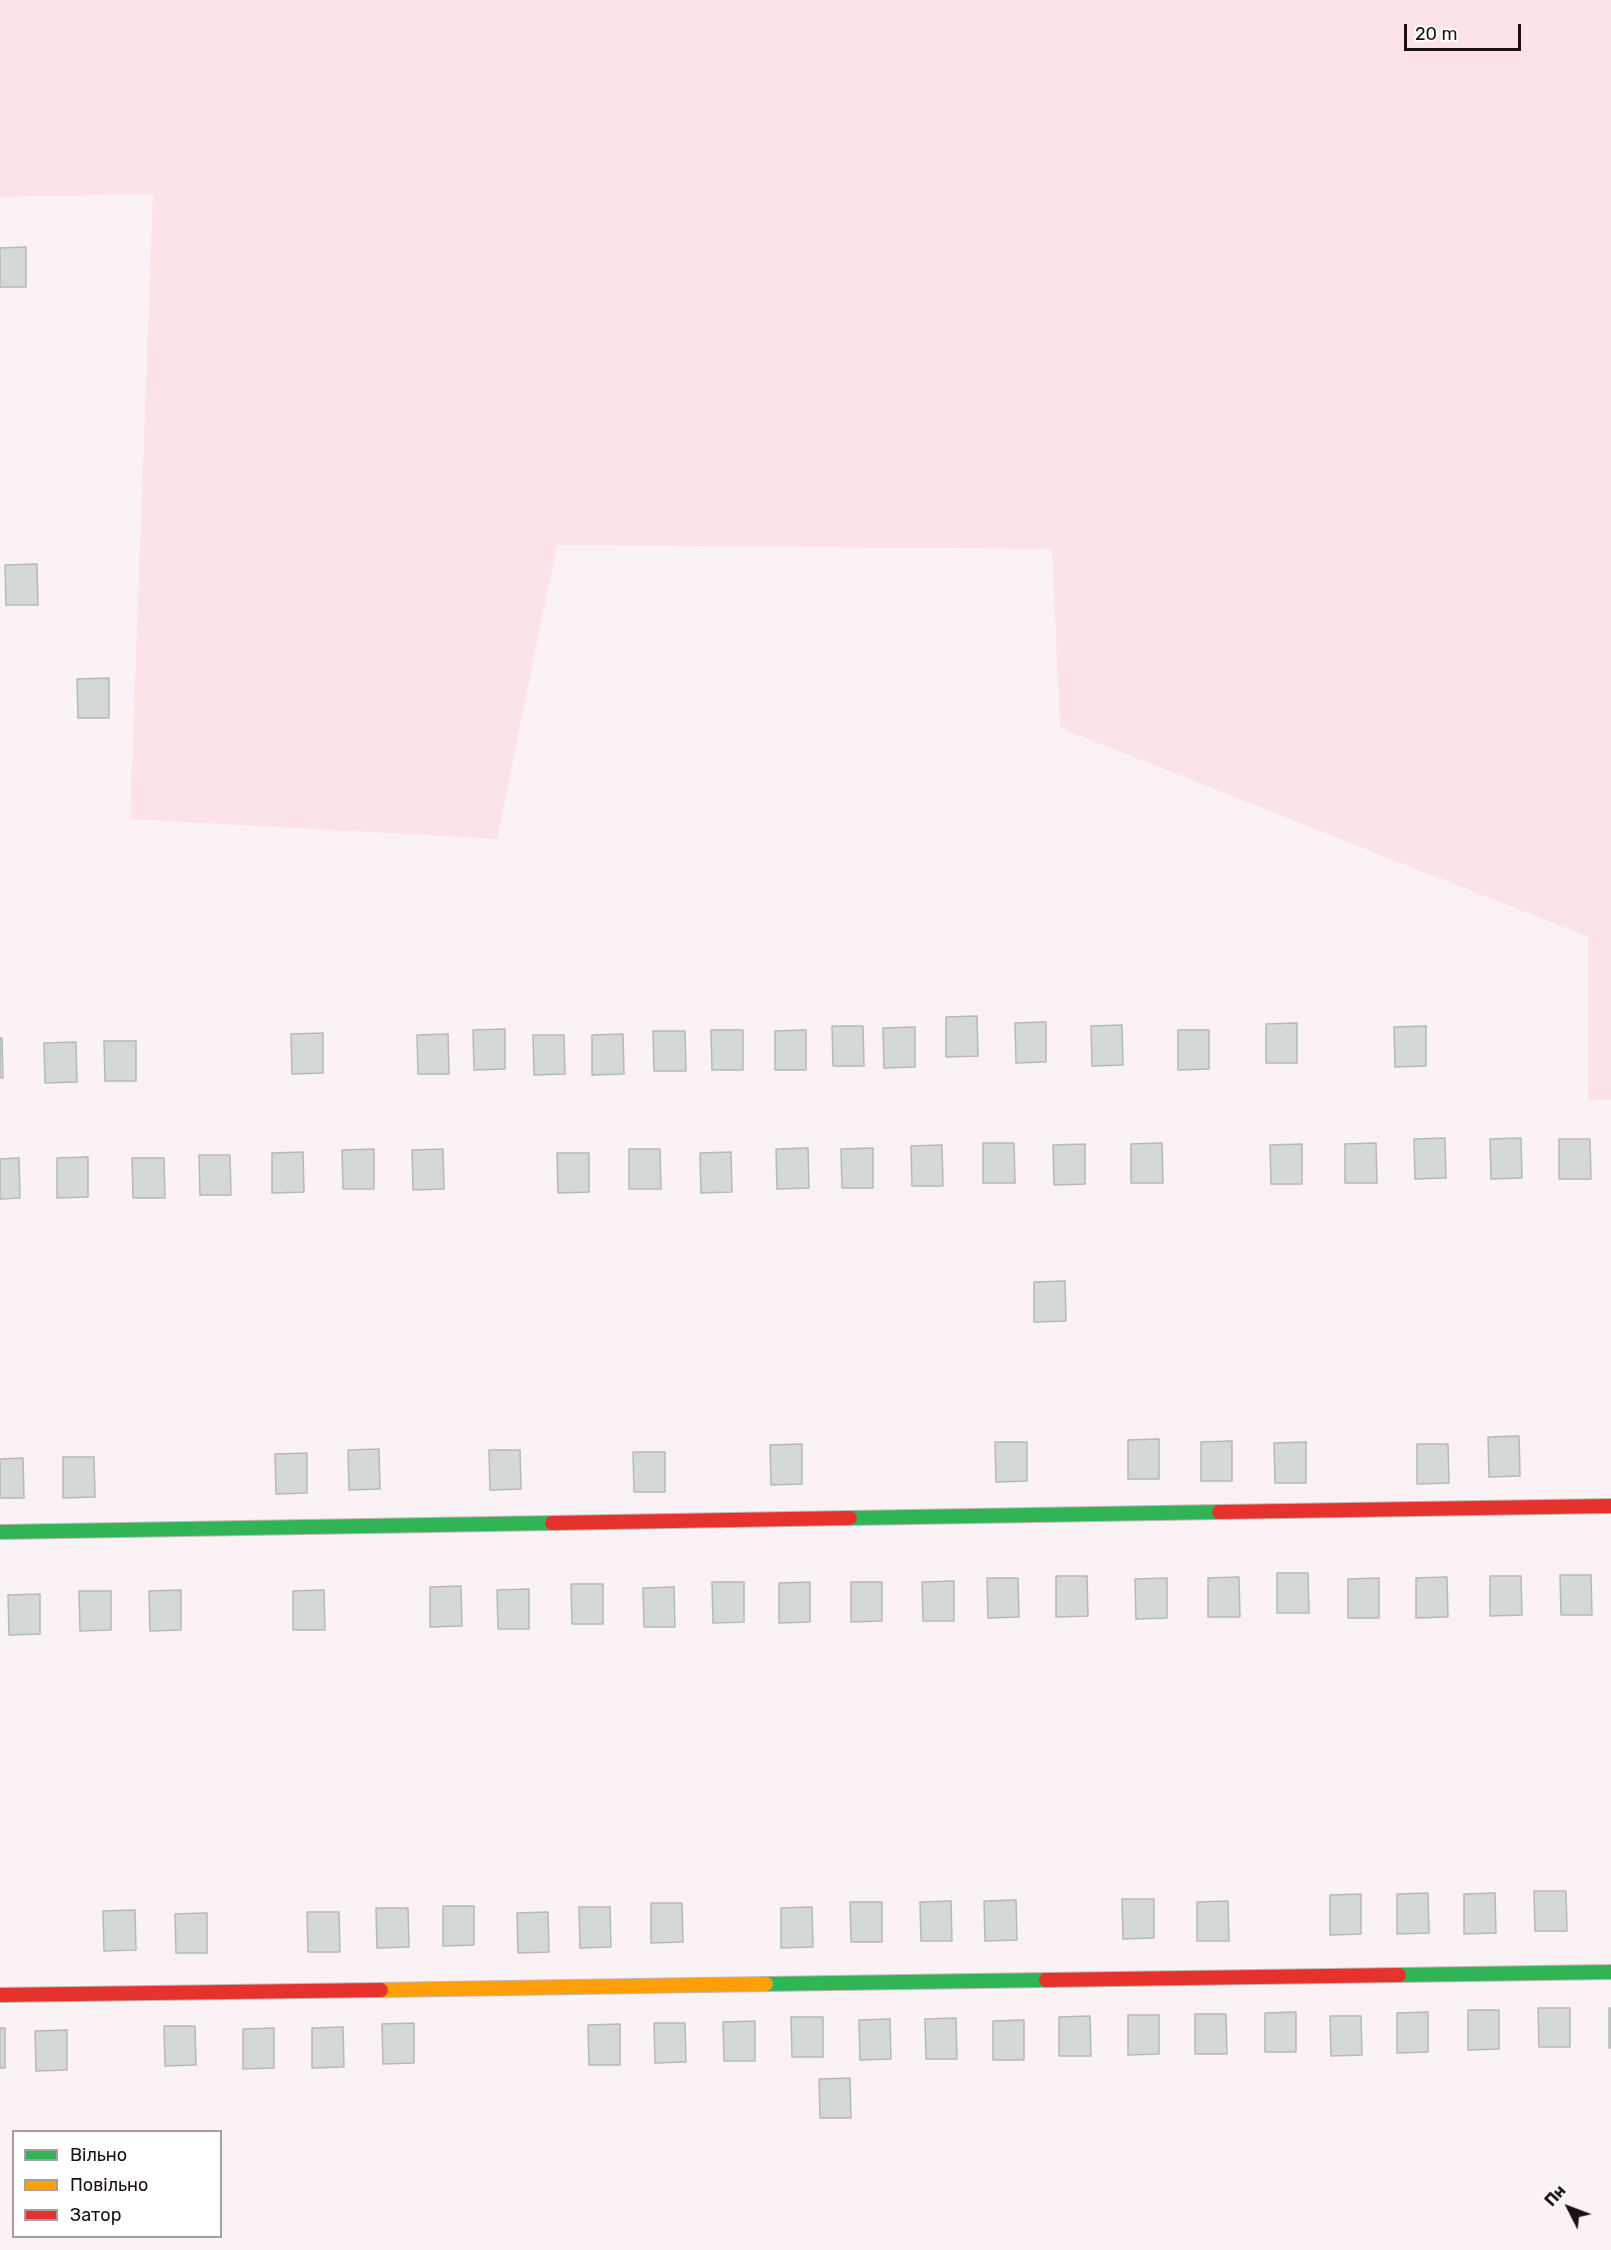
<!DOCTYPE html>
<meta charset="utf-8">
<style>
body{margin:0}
#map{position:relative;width:1611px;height:2250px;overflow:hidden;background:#faf2f4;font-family:Rubik,sans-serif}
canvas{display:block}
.legend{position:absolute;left:12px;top:2130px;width:210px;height:108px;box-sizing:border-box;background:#fff;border:2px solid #a49fa0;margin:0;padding:8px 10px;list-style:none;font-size:18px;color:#1b1012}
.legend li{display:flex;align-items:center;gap:12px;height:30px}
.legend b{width:30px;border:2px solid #a49fa0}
.north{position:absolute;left:1539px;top:2178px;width:60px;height:60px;-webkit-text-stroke:4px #fff;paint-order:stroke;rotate:312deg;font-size:16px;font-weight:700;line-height:24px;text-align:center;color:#1b1012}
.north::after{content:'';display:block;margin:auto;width:21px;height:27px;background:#1b1012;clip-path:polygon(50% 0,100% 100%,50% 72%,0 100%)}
.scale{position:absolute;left:1404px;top:24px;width:117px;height:27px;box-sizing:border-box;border:3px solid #1b1012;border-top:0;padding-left:8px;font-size:18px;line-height:21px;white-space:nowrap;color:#1b1012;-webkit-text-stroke:4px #fff;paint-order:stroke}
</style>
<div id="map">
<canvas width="1611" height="2250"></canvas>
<ul class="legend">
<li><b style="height:8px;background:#30b455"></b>Вільно</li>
<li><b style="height:8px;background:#ff9f0a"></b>Повільно</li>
<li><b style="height:8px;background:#e5322d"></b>Затор</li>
</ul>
<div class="north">Пн</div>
<div class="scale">20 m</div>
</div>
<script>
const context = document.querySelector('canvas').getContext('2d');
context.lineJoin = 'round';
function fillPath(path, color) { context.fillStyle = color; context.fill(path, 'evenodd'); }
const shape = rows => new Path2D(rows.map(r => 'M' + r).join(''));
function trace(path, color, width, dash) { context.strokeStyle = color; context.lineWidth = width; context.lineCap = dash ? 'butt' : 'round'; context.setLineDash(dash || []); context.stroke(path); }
fillPath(shape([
 [0,0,1611,0,1611,1100,1588,1100,1588,937,1060,728,1052,549,557,545,497,839,130,819,153,194,0,197]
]), '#fce3e7');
const building = shape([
 [26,247,26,287,0,287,0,248,26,247],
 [37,564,38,605,6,605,5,565,37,564],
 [109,678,109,718,78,718,77,679,109,678],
 [977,1016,978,1056,946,1057,946,1017,977,1016],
 [1046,1022,1046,1062,1016,1063,1015,1023,1046,1022],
 [1297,1023,1297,1063,1266,1063,1266,1024,1297,1023],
 [1122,1025,1123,1065,1092,1066,1091,1026,1122,1025],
 [832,1026,863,1026,864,1066,833,1066,832,1026],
 [1426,1026,1426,1066,1395,1067,1394,1027,1426,1026],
 [915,1027,915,1067,884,1068,883,1028,915,1027],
 [505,1029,505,1069,474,1070,473,1030,505,1029],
 [711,1030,743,1030,743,1070,712,1070,711,1030],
 [806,1030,806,1070,775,1070,775,1031,806,1030],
 [1178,1030,1209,1030,1209,1069,1178,1070,1178,1030],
 [653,1031,685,1031,686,1071,654,1071,653,1031],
 [323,1033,323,1073,292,1074,291,1034,323,1033],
 [448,1034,449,1074,418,1074,417,1035,448,1034],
 [623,1034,624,1074,592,1075,592,1035,623,1034],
 [533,1035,564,1035,565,1074,534,1075,533,1035],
 [0,1038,2,1038,3,1078,0,1078,0,1038],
 [104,1041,136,1041,136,1081,105,1081,104,1041],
 [76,1042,77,1082,45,1083,44,1043,76,1042],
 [1445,1138,1446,1178,1415,1179,1414,1139,1445,1138],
 [1521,1138,1522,1178,1491,1179,1490,1139,1521,1138],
 [1559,1139,1590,1139,1591,1179,1559,1179,1559,1139],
 [983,1143,1014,1143,1015,1183,983,1183,983,1143],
 [1162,1143,1163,1183,1131,1183,1131,1144,1162,1143],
 [1376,1143,1377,1183,1345,1183,1345,1144,1376,1143],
 [1085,1144,1085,1184,1054,1185,1053,1145,1085,1144],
 [1302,1144,1302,1184,1271,1184,1270,1145,1302,1144],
 [942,1145,943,1186,912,1186,911,1146,942,1145],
 [808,1148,809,1188,777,1189,776,1149,808,1148],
 [873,1148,873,1188,842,1188,841,1149,873,1148],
 [374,1149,374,1189,343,1189,342,1150,374,1149],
 [443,1149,444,1189,413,1190,412,1150,443,1149],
 [629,1149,660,1149,661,1189,629,1189,629,1149],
 [303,1152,304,1192,272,1193,272,1153,303,1152],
 [731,1152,732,1192,701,1193,700,1153,731,1152],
 [557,1153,589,1153,589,1192,558,1193,557,1153],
 [199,1155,230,1155,231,1195,200,1195,199,1155],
 [88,1157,88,1197,57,1198,57,1158,88,1157],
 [19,1158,20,1198,0,1199,0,1159,19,1158],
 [132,1158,164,1158,165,1198,133,1198,132,1158],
 [1065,1281,1066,1321,1034,1322,1034,1282,1065,1281],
 [1519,1436,1520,1476,1489,1477,1488,1437,1519,1436],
 [1159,1439,1159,1479,1128,1479,1128,1440,1159,1439],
 [1232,1441,1232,1481,1201,1481,1201,1442,1232,1441],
 [995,1442,1027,1442,1027,1481,996,1482,995,1442],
 [1306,1442,1306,1483,1275,1483,1274,1443,1306,1442],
 [802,1444,802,1484,771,1485,770,1445,802,1444],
 [1417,1444,1448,1444,1449,1483,1417,1484,1417,1444],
 [379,1449,380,1489,349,1490,348,1450,379,1449],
 [489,1450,520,1450,521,1489,490,1490,489,1450],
 [633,1452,665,1452,665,1492,634,1492,633,1452],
 [307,1453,307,1493,276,1494,275,1454,307,1453],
 [63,1457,94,1457,95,1497,63,1498,63,1457],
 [23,1458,24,1498,0,1498,0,1459,23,1458],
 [1277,1573,1308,1573,1309,1613,1277,1613,1277,1573],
 [1560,1575,1591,1575,1592,1615,1561,1615,1560,1575],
 [1056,1576,1087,1576,1088,1616,1056,1617,1056,1576],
 [1490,1576,1521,1576,1522,1615,1490,1616,1490,1576],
 [1239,1577,1240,1617,1208,1617,1208,1578,1239,1577],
 [1447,1577,1448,1617,1416,1618,1416,1578,1447,1577],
 [987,1578,1018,1578,1019,1617,988,1618,987,1578],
 [1167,1578,1167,1618,1136,1619,1135,1579,1167,1578],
 [1379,1578,1379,1618,1348,1618,1348,1579,1379,1578],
 [954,1581,954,1621,923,1621,922,1582,954,1581],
 [712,1582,744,1582,744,1622,713,1623,712,1582],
 [810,1582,810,1622,779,1623,779,1583,810,1582],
 [851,1582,882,1582,882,1621,851,1622,851,1582],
 [571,1584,603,1584,603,1624,572,1624,571,1584],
 [461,1586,462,1626,430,1627,430,1587,461,1586],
 [674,1587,675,1627,644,1627,643,1588,674,1587],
 [529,1589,529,1629,498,1629,497,1590,529,1589],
 [181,1590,181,1630,150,1631,149,1591,181,1590],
 [324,1590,325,1630,293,1630,293,1591,324,1590],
 [79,1591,111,1591,111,1630,80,1631,79,1591],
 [40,1594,40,1634,9,1635,8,1595,40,1594],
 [1534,1891,1566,1891,1567,1931,1535,1931,1534,1891],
 [1428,1893,1429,1933,1397,1934,1397,1894,1428,1893],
 [1495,1893,1496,1933,1464,1934,1464,1894,1495,1893],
 [1361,1894,1361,1934,1330,1935,1330,1895,1361,1894],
 [1122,1899,1154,1899,1154,1938,1123,1939,1122,1899],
 [1016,1900,1017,1940,985,1941,984,1901,1016,1900],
 [951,1901,952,1941,921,1941,920,1902,951,1901],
 [1228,1901,1229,1941,1197,1941,1197,1902,1228,1901],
 [850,1902,882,1902,882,1942,851,1942,850,1902],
 [651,1903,682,1903,683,1942,651,1943,651,1903],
 [443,1906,474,1906,474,1945,443,1946,443,1906],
 [579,1907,610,1907,611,1947,580,1948,579,1907],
 [812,1907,813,1947,781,1948,781,1908,812,1907],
 [376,1908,408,1908,409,1947,377,1948,376,1908],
 [135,1910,136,1950,104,1951,103,1911,135,1910],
 [307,1912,339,1912,340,1952,308,1952,307,1912],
 [548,1912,549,1952,518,1953,517,1913,548,1912],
 [207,1913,207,1953,176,1953,175,1914,207,1913],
 [1538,2008,1570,2008,1570,2047,1539,2047,1538,2008],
 [1609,2008,1611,2008,1611,2048,1609,2048,1609,2008],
 [1468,2010,1499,2010,1499,2049,1468,2050,1468,2010],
 [1296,2012,1296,2052,1265,2052,1265,2013,1296,2012],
 [1428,2012,1428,2052,1397,2053,1397,2013,1428,2012],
 [1195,2014,1226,2014,1227,2054,1195,2054,1195,2014],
 [1128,2015,1159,2015,1159,2054,1128,2055,1128,2015],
 [1090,2016,1091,2056,1059,2056,1059,2017,1090,2016],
 [1330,2016,1361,2016,1362,2055,1331,2056,1330,2016],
 [791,2017,823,2017,823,2057,792,2057,791,2017],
 [956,2018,957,2059,926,2059,925,2019,956,2018],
 [890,2019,891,2059,860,2060,859,2020,890,2019],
 [1024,2020,1024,2060,993,2060,993,2021,1024,2020],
 [755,2021,755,2061,724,2061,723,2022,755,2021],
 [414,2023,414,2063,383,2064,382,2024,414,2023],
 [654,2023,685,2023,686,2062,655,2063,654,2023],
 [620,2024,620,2065,589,2065,588,2025,620,2024],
 [164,2026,195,2026,196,2065,165,2066,164,2026],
 [343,2027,344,2067,312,2068,312,2028,343,2027],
 [0,2028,5,2028,5,2068,0,2068,0,2028],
 [274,2028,274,2068,243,2069,243,2029,274,2028],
 [67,2030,67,2070,36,2071,35,2031,67,2030],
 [850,2078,851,2118,820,2118,819,2079,850,2078]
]);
fillPath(building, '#d4d8d8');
trace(building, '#b6b9ba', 1.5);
const fast = shape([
 [850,1518,1219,1512],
 [0,1532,552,1523],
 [1399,1975,1611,1972],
 [766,1984,1046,1980]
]);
const slow = shape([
 [381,1990,766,1984]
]);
const jam = shape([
 [1219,1512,1611,1506],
 [552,1523,850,1518],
 [1046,1980,1399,1975],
 [0,1995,381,1990]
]);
trace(fast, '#c0b6b8', 16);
trace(slow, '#c0b6b8', 16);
trace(jam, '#c0b6b8', 16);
trace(fast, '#30b455', 14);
trace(slow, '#ff9f0a', 14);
trace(jam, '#e5322d', 14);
</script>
